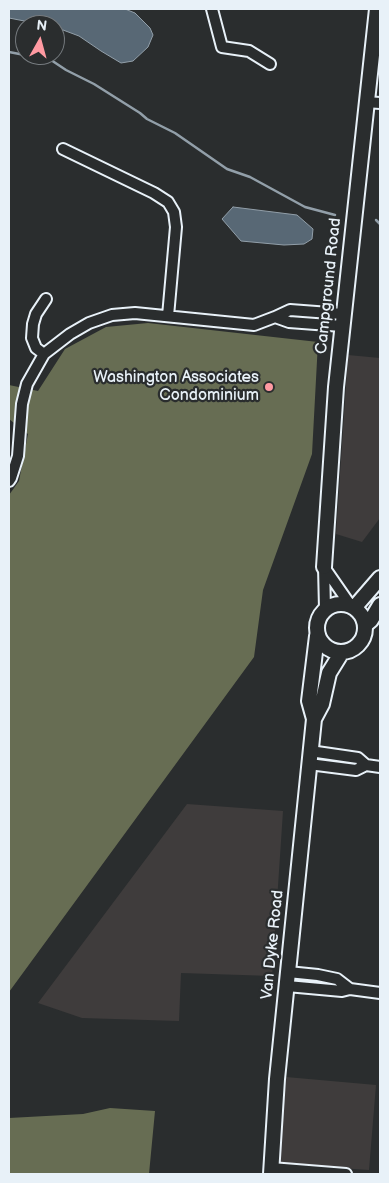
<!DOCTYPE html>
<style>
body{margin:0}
#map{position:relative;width:389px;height:1183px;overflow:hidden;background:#2a2d2e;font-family:"Balsamiq Sans",sans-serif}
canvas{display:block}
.frame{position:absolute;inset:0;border:10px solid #e8f1f8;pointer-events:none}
.north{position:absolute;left:15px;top:15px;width:50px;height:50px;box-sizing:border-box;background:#2a2d2e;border:1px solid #767b7f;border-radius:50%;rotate:7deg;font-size:14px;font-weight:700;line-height:20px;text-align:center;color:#e8f1f8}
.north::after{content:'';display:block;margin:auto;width:18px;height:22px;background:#ff9aa2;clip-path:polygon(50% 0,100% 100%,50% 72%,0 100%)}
</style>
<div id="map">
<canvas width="389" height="1183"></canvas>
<div class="frame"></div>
<div class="north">N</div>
</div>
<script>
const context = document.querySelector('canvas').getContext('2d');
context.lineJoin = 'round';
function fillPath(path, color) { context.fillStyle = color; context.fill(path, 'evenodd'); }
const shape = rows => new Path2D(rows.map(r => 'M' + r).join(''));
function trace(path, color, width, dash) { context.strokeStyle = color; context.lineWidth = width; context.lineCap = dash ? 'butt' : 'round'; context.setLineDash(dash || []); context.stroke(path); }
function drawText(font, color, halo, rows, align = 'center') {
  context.font = font + ' "Balsamiq Sans",sans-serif'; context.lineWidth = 4.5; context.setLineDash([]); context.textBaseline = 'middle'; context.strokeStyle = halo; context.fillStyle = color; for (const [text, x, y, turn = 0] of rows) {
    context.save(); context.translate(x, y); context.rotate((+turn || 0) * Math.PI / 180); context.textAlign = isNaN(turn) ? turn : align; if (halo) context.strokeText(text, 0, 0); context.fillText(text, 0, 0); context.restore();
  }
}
fillPath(shape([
 [348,355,380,358,380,518,362,542,336,534],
 [187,804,283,811,272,976,181,973,179,1021,82,1018,38,1003],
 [286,1077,376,1085,369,1170,279,1164]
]), '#3f3c3c');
fillPath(shape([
 [148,323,318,342,312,454,263,590,254,657,9,992,9,495,19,481,28,434,9,419,9,385,38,391,65,349,106,327],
 [110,1108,155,1111,149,1174,9,1173,9,1118,83,1114]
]), '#676d53');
const water = shape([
 [9,9,125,9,135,13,150,28,153,35,148,47,133,61,121,63,101,51,79,36,55,27,55,25,45,25,9,18,9,9],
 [233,207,297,215,313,229,312,239,304,244,284,245,241,241,222,219,233,207]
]);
fillPath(water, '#586875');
trace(water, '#929fa9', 1);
trace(shape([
 [9,52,51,60,66,70,94,84,140,113,147,119,175,133,227,169,250,177,305,207,335,215],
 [376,220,380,224]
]), '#929fa9', 2.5);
const street = shape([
 [212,9,222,47,249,51,270,64],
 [366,102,380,103],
 [63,149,154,193,168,202,174,212,176,227,168,316],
 [342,326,289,322,275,317,290,310,343,314],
 [44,354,36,348,32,338,33,324,36,314,46,299],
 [9,481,11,478,18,456,22,404,27,384,44,354,70,334,89,323,112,315,135,313,254,325,275,317],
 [324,567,351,606],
 [324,567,325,609],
 [310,751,358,758,366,765],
 [309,764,356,770,366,765,380,767],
 [288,972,318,975,337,979,350,989],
 [287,986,342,991,350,989,380,993],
 [271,1168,346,1174]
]);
const secondary = shape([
 [324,567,336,387,377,9],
 '317 628a24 24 0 1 1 48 0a24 24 0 1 1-48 0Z',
 [354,608,380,578],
 [365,625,371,620,380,605],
 [314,719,322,704,329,673,342,652],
 [271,1174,277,1079,314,719,309,701,317,636]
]);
trace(street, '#e8f1f8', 14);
trace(secondary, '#e8f1f8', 18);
trace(street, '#2a2d2e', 10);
trace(secondary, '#2a2d2e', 14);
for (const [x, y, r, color] of [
 [269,387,5,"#ff9aa2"]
]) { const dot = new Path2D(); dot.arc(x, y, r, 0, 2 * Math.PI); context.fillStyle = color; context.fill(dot); trace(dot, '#2a2d2e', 2); }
drawText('16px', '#e8f1f8', '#2a2d2e', [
 ["Campground Road",329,286,-84],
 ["Van Dyke Road",273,945,-84]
]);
drawText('16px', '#e8f1f8', '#2a2d2e', [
 ["Washington Associates",259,378],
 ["Condominium",259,396]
], 'right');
</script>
